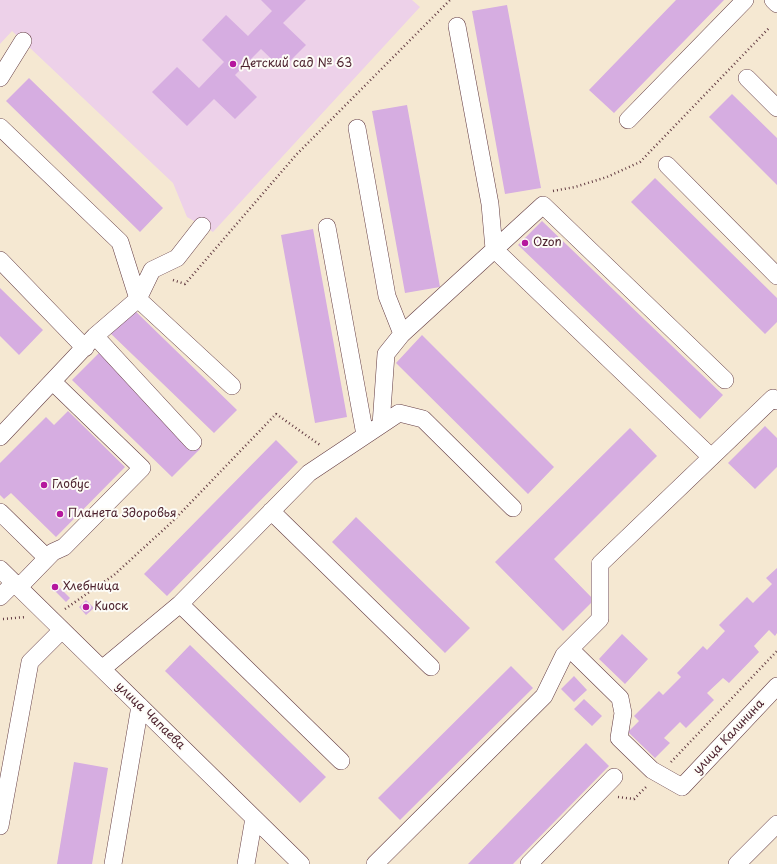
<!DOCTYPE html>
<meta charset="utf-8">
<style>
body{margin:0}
canvas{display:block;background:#f5e8d2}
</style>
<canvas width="777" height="864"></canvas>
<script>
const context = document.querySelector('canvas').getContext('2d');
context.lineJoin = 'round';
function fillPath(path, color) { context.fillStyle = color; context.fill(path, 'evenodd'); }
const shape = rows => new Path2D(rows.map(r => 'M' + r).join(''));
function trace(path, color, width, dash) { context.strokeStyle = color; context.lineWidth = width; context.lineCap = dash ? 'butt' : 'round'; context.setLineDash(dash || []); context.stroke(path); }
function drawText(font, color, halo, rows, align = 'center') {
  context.font = font + ' "Playpen Sans",sans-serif'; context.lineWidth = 4; context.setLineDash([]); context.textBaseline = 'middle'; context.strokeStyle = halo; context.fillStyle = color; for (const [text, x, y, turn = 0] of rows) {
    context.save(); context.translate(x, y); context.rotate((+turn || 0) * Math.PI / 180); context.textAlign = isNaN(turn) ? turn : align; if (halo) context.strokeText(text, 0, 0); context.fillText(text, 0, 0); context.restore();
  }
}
fillPath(shape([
 [0,0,412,0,420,7,213,232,187,217,173,183,12,31,0,44]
]), '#edd1e9');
fillPath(shape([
 [261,0,306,0,283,23,306,45,282,69,261,49,235,75,257,97,235,119,214,99,187,126,152,92,177,67,199,88,224,62,202,40,226,15,248,36,272,11],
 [676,0,724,0,614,113,589,90],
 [507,5,541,188,505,194,472,11],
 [29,78,163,208,140,232,6,101],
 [732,94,777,138,777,185,709,117],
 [407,105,440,287,405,293,372,111],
 [655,178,777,298,777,322,765,334,631,202],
 [542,221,723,395,700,419,518,245],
 [313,229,347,417,315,423,281,235],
 [0,288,43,330,19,355,0,336],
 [130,306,237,410,214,433,107,330],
 [422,335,554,467,528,494,396,363],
 [100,352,200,449,172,477,72,380],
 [68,411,125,467,56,537,11,493,4,499,0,495,0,463,46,417,54,425],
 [765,426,777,438,777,467,755,489,728,463],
 [630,428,657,456,554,559,594,600,563,631,495,562],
 [276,440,298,462,167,596,144,574],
 [356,517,470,628,445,653,332,542],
 [777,568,777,633,775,636,769,630,754,646,759,652,729,683,723,678,707,693,714,700,686,728,680,722,664,738,670,743,655,758,628,732,639,721,634,716,659,691,663,695,681,677,677,673,703,646,707,650,725,631,719,625,747,597,753,603,772,584,766,578],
 [54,582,70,598,66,602,50,586],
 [86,600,94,608,86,615,79,607],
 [622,634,648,659,625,684,599,659],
 [190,645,326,777,300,803,165,671],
 [511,666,533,688,400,820,378,798],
 [574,676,587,690,574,702,561,689],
 [584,699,602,716,592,726,574,709],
 [586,743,609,766,513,864,468,864],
 [74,762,108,768,92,864,57,864]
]), '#d6ade1');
const minor = shape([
 [773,0,777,4],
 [457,26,490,204,494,249,711,457],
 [0,78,23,41],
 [747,78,777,108],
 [628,120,745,0],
 [0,127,120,242,138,299],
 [357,128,387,296,402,334],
 [667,165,777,276],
 [327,227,365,435],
 [0,260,85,348],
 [138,299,152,270,177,258,202,226],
 [95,336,193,442],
 [381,425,386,354,402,334,543,205,725,380],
 [0,437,95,336,138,299,232,386],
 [271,511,431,667],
 [0,512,47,558],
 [0,569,301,864],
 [19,587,53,552,64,547,142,468,53,382],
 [0,597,14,583],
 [180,604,341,761],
 [570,649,620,698,623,713,619,738,652,770,682,787,777,686],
 [102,669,180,604,309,473,399,413,423,419,513,508],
 [0,826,30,662,62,630],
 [113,864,140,706],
 [246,864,254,818],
 [375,864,544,696,564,655,600,619,600,564,773,398,777,401],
 [529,864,614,777],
 [737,864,777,824]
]);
trace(minor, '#643d44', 18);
trace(shape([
 [553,191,575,187,607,177,640,162,770,27],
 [173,280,185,284,296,155,450,0],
 [65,609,114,575,173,521,276,414,320,445],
 [3,619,26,617],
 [671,762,777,651],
 [618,797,634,799,648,785]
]), '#643d44', 2.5, [1, 3]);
trace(minor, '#fff', 17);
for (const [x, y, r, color] of [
 [233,64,4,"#b5179e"],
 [525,243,4,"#b5179e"],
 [44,485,4,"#b5179e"],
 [60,514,4,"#b5179e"],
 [55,587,4,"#b5179e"],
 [86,607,4,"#b5179e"]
]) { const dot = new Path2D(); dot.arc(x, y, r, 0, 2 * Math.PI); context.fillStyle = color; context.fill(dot); trace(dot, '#fdfcf7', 1.5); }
drawText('12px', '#4a1f2b', '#fdfcf7', [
 ["Детский сад № 63",241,64],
 ["Ozon",533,243],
 ["Глобус",52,485],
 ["Планета Здоровья",68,514],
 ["Хлебница",63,587],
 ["Киоск",94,607]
], 'left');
drawText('12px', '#4a1f2b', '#fdfcf7', [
 ["улица Чапаева",150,716,44],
 ["улица Калинина",729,737,-47]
]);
</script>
